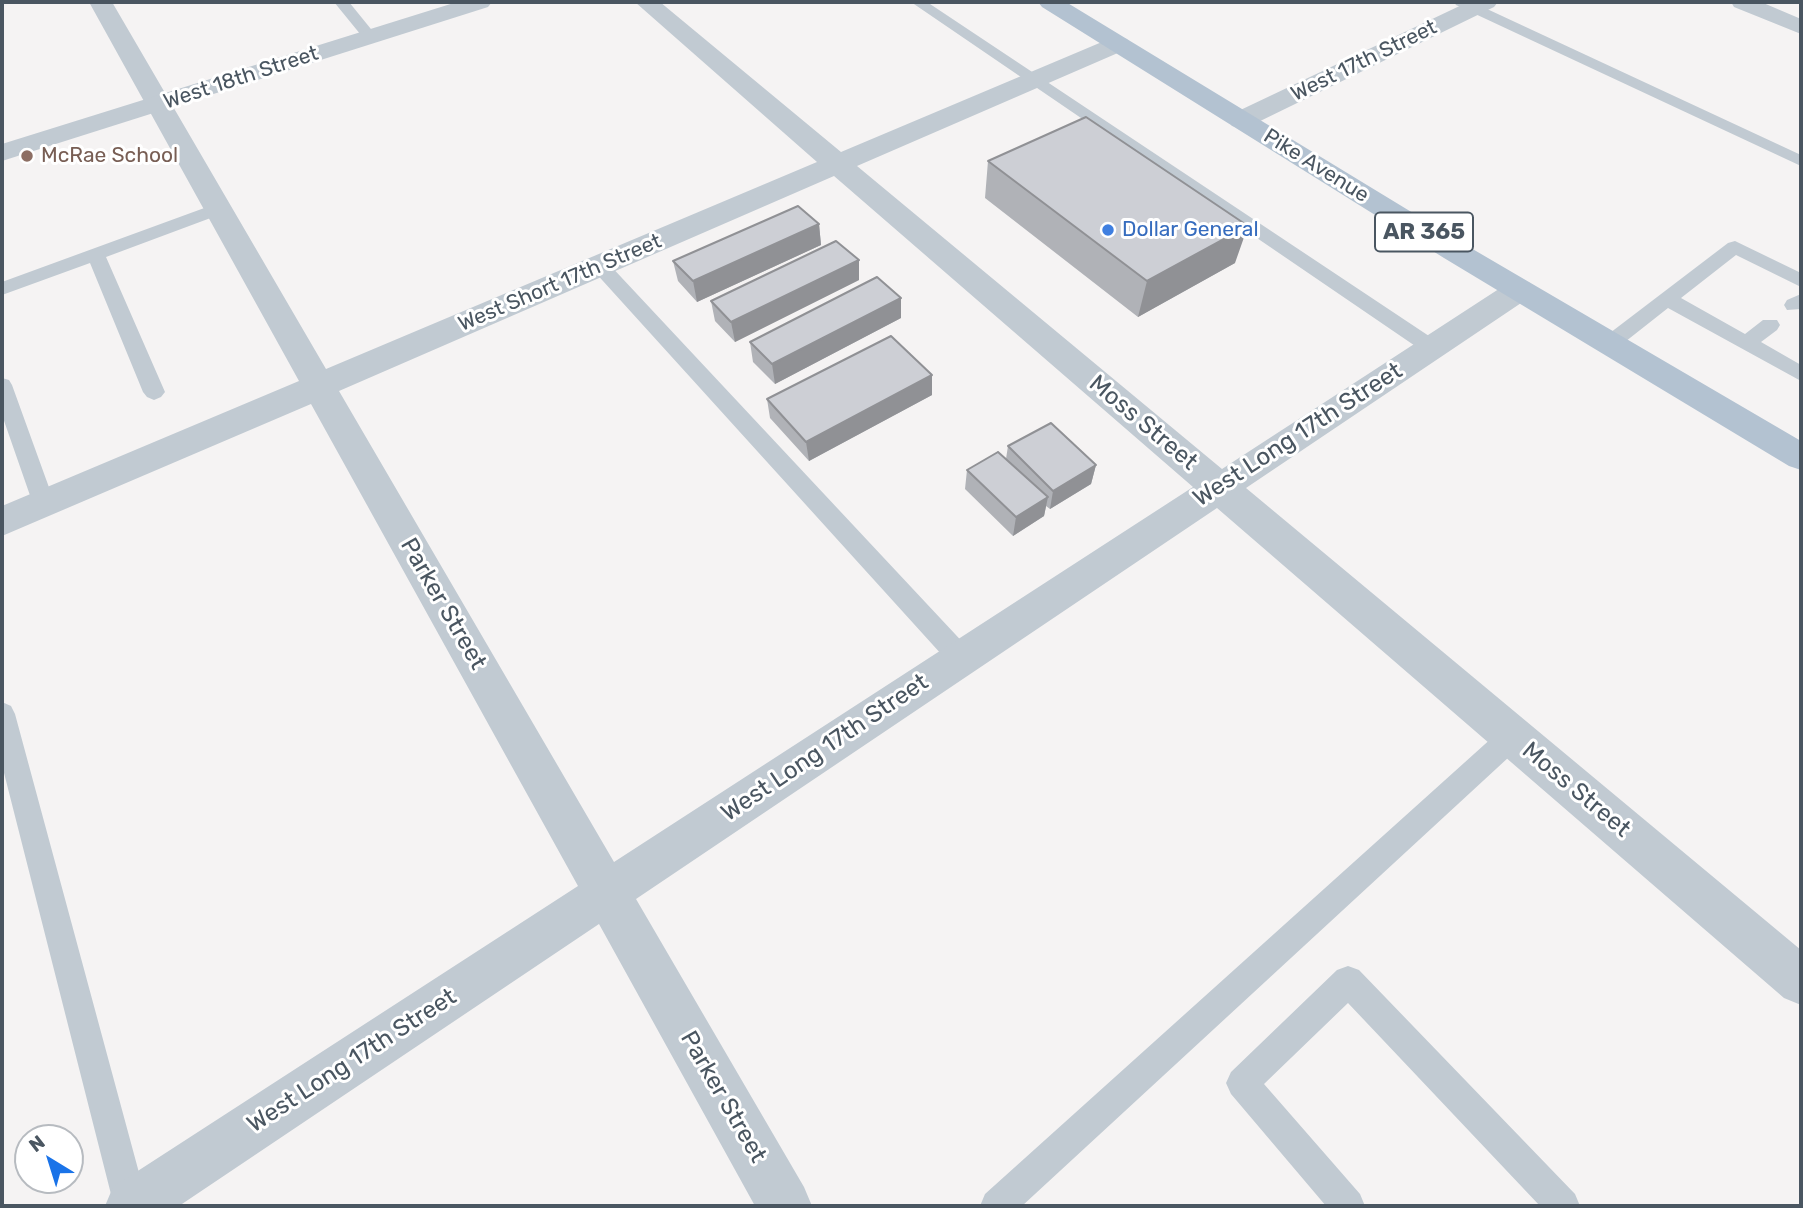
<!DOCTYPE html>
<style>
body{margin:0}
#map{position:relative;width:1803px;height:1208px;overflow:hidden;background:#f5f3f3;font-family:Rubik,sans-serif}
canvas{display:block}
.frame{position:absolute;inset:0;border:4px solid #4a5661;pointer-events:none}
.north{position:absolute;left:14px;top:1124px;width:70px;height:70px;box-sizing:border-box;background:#fff;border:2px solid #b7bbc0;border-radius:50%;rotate:322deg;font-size:19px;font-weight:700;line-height:28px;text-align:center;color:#4a5661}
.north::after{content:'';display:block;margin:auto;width:24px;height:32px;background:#1a73e8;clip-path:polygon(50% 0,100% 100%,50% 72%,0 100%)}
</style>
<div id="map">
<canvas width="1803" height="1208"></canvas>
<div class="frame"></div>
<div class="north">N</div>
</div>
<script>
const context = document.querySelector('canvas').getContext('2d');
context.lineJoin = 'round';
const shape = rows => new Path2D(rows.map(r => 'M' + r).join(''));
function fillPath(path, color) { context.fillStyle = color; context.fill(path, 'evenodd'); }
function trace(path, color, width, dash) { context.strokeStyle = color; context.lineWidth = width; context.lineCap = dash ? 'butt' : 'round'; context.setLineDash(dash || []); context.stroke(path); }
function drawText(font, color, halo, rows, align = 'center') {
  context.font = font + ' Rubik,sans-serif'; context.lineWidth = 6; context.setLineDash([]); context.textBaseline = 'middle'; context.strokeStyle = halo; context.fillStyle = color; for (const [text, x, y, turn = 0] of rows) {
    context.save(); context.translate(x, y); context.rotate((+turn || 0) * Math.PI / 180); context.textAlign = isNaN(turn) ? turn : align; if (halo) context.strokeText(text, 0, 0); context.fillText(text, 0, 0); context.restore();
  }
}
fillPath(shape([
 [334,2,349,2,375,34,378,37,375,40,365,40,334,2],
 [911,2,927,2,1438,342,1441,347,1438,352,1424,352,911,2],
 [1454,2,1472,2,1801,155,1801,166,1456,5,1454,2],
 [218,203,224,205,227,209,224,213,106,257,165,392,161,397,154,400,147,397,143,392,90,263,2,295,2,282,218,203],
 [1735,241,1801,273,1801,287,1736,255,1681,298,1745,334,1763,320,1777,320,1780,325,1777,330,1761,342,1801,365,1801,381,1668,308,1616,349,1602,349,1599,344,1602,339,1728,243,1735,241],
 [600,260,607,262,970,650,974,658,970,666,961,669,952,666,593,270,591,266,593,262,600,260],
 [1801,294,1801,309,1787,310,1784,305,1787,300,1801,294],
 [2,378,9,380,12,385,55,504,52,510,44,513,36,510,33,504,2,415,2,378],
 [2,702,11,706,15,714,148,1206,114,1206,2,765,2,702],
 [1513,724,1522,727,1526,736,1522,745,1022,1206,980,1206,985,1194,1504,727,1513,724],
 [1348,966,1359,970,1575,1194,1580,1206,1540,1206,1348,1003,1264,1084,1360,1194,1365,1206,1326,1206,1231,1094,1226,1083,1231,1072,1337,970,1348,966]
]), '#c1cad2');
fillPath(shape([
 [89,2,112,2,326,369,817,162,635,2,660,2,841,152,1109,39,1118,37,1127,39,1130,44,1127,49,857,166,1222,469,1508,283,1519,280,1530,283,1534,290,1530,297,1246,488,1801,950,1801,1005,1784,998,1217,508,636,899,804,1187,812,1206,755,1206,599,924,179,1206,105,1206,113,1187,578,886,311,404,2,536,2,506,299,381,89,2],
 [834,176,1193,487,614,862,339,391,834,176],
 [1468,2,1498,2,1494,7,1250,126,1241,128,1232,126,1228,120,1232,114,1468,2],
 [1731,2,1761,2,1801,19,1801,34,1734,7,1731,2]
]), '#c1cad2');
fillPath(shape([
 [457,2,492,2,488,7,2,161,2,144,457,2]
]), '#c1cad2');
fillPath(shape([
 [1038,2,1066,2,1464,244,1801,441,1801,470,1789,466,1444,258,1042,7,1038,2]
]), '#b3c2d1');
fillPath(shape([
 [988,161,1235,263,1138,317,985,198],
 [819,224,821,245,697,302,678,281,673,261],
 [859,280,735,342,715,321,711,301],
 [901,318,775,384,753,362,750,342],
 [932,375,932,395,809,461,770,418,767,399],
 [1008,446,1096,465,1091,484,1050,509,1046,506,1044,516,1013,536,965,489,967,470,1006,459]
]), '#b0b2b7');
fillPath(shape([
 [819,224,821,245,697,302,693,281],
 [1248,226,1235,263,1138,317,1147,281],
 [859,260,859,280,735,342,731,322],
 [901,298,901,318,775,384,772,364],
 [932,375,932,395,809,461,806,442],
 [1096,465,1091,484,1050,509,1053,491],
 [1048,497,1044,516,1013,536,1016,517]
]), '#909195');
const building = shape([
 [1086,117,1248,226,1147,281,988,161,1086,117],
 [798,206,819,224,693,281,673,261,798,206],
 [836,241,859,260,731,322,711,301,836,241],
 [877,277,901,298,772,364,750,342,877,277],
 [891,336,932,375,806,442,767,399,891,336],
 [1051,423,1096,465,1053,491,1008,446,1051,423],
 [998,452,1048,497,1016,517,967,470,998,452]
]);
fillPath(building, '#cdcfd5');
trace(building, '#909195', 2);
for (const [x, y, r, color] of [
 [27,156,7,"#8d6e63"],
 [1108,230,7,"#3f7fe0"]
]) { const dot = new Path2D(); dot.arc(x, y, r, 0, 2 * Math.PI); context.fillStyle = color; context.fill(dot); trace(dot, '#fff', 2.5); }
drawText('21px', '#4a5661', '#fff', [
 ["West 17th Street",1364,61,-26],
 ["West 18th Street",241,78,-18],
 ["Pike Avenue",1316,166,32],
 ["West Short 17th Street",560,283,-23]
]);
drawText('21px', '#785e54', '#fff', [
 ["McRae School",41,156]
], 'left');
drawText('21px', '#366cbe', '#fff', [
 ["Dollar General",1122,230]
], 'left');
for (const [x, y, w] of [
 [1424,232,98]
]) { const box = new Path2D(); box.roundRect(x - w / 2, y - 19.5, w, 39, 5); context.fillStyle = '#fff'; context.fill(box); trace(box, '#4a5661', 2); }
drawText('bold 23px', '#4a5661', null, [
 ["AR 365",1424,232]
]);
drawText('24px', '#4a5661', '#fff', [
 ["Moss Street",1143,423,40],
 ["West Long 17th Street",1298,435,-33],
 ["Parker Street",443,604,60],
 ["West Long 17th Street",825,748,-34],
 ["Moss Street",1576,790,40],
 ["West Long 17th Street",352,1061,-33],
 ["Parker Street",723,1097,60]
]);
</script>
